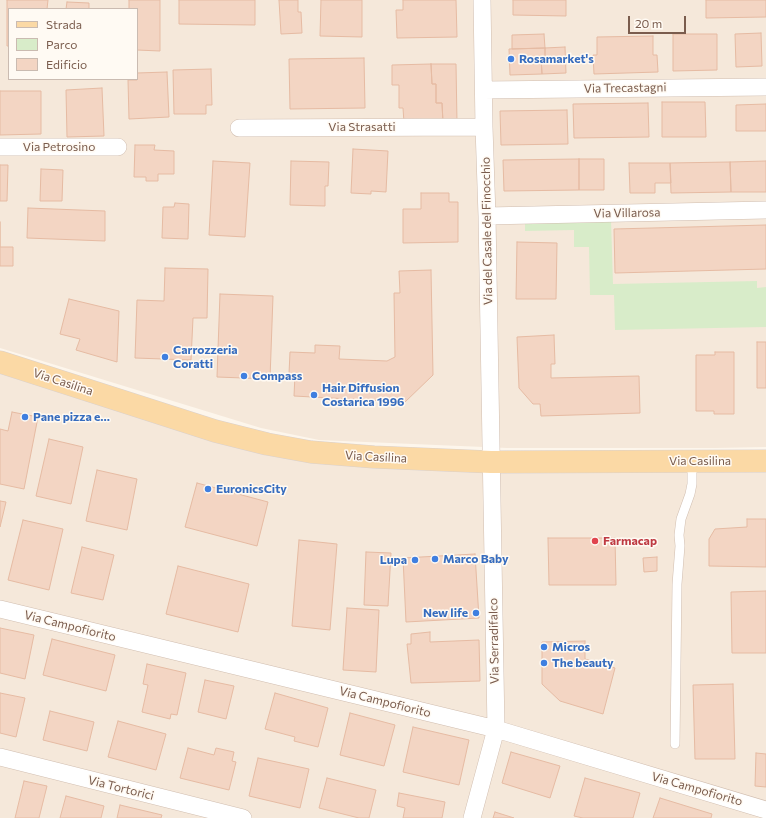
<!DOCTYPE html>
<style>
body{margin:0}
#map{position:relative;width:766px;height:818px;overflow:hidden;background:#fdf6ec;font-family:Commissioner,sans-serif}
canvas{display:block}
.legend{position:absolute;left:8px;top:8px;width:130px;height:72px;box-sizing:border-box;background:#fffaf3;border:1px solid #cabbb1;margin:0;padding:5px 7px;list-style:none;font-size:12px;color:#7a5c4d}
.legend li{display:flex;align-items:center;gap:8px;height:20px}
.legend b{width:20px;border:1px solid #cabbb1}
.scale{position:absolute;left:628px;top:16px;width:58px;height:18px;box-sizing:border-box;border:2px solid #7a5c4d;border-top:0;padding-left:5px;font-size:12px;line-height:14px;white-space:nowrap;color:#7a5c4d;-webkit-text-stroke:3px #fffaf3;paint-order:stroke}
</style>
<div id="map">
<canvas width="766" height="818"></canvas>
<ul class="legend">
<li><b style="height:5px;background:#fbd9a5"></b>Strada</li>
<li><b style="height:11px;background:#d8ecc9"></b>Parco</li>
<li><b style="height:11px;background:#f3d5c3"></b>Edificio</li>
</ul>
<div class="scale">20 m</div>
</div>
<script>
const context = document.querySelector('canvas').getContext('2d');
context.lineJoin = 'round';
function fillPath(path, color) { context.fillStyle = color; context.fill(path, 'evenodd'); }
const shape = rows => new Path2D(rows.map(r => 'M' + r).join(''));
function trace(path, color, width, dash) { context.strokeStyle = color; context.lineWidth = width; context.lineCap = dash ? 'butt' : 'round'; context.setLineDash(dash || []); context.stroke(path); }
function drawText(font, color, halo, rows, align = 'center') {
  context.font = font + ' Commissioner,sans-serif'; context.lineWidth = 3; context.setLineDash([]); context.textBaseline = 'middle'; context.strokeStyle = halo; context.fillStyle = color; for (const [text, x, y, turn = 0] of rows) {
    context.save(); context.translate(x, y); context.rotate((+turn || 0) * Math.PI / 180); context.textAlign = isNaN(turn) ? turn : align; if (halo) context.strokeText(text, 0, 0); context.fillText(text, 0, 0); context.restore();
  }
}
fillPath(shape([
 [0,0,766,0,766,447,715,448,507,448,319,440,261,428,0,348],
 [9,9,137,9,137,79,9,79],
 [0,361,267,444,766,461,766,818,0,818]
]), '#f5e8da');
fillPath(shape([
 [611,220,613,284,757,281,757,288,766,287,766,327,615,330,614,295,590,295,589,247,574,247,574,230,525,231,525,221]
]), '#d8ecc9');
const building = shape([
 [7,0,48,0,47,9,9,9,9,46,7,46,7,0],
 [129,0,160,0,160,51,137,50,137,9,129,9,129,0],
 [179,0,255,0,255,25,179,24,179,0],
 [279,0,298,0,298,12,301,12,302,33,281,34,279,0],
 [321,0,362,0,362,37,320,36,321,0],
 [403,0,456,0,457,37,397,38,396,10,403,10,403,0],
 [513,0,566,0,566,16,513,15,513,0],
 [706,0,766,0,766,17,706,18,706,0],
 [67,2,89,3,89,9,66,9,67,2],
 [761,33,762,66,736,67,735,34,761,33],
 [544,34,545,48,512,49,512,35,544,34],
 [673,34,717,34,717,70,673,71,673,34],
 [653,36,653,55,657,55,658,72,594,74,593,55,597,55,597,37,653,36],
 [565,47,566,73,542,74,541,58,545,59,545,48,565,47],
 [545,48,545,59,541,58,542,74,510,75,509,49,545,48],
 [364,58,365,108,290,109,289,59,364,58],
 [431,64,432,84,436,84,436,103,442,103,443,123,404,123,403,108,399,108,399,85,392,85,392,65,431,64],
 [431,64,456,64,457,123,443,123,442,103,436,103,436,84,432,84,431,64],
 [211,69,212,105,206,105,206,114,174,114,173,70,211,69],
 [167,72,169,117,129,119,128,80,137,80,137,73,167,72],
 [102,88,104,136,67,137,66,90,102,88],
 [0,91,41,91,41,134,0,135,0,91],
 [662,102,705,102,706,137,662,137,662,102],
 [648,103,649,137,574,138,573,104,648,103],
 [766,104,766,131,736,131,736,105,766,104],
 [567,110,568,144,501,145,500,111,567,110],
 [135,145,155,145,154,150,174,151,174,174,158,174,158,181,146,181,146,177,134,177,135,145],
 [353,149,388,151,386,192,371,191,371,194,351,193,353,149],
 [579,159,604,159,604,190,579,190,579,159],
 [579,159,579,190,504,191,503,160,579,159],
 [213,161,250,163,245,237,209,235,213,161],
 [291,161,329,162,328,186,325,186,325,206,290,205,291,161],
 [766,161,766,192,731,192,730,162,766,161],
 [730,162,731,192,671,193,670,163,730,162],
 [629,163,670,163,671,183,655,183,655,193,630,193,629,163],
 [0,165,8,165,7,201,0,201,0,165],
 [41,169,63,170,62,201,40,201,41,169],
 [421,193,449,193,449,202,458,202,458,242,403,243,403,209,421,209,421,193],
 [175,203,189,204,188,239,162,238,163,207,174,207,175,203],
 [28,208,105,211,105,241,27,238,28,208],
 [0,222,0,247,13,247,13,266,0,266,0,222],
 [766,225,766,269,615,273,614,229,766,225],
 [517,242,557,243,556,299,516,299,517,242],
 [165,268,208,269,207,318,193,318,191,360,135,358,137,300,164,301,165,268],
 [431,270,433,375,405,402,294,396,295,375,289,374,290,352,315,353,315,345,340,346,339,359,387,361,395,357,394,293,400,293,399,271,431,270],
 [220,294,273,296,270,379,217,377,220,294],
 [69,299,119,311,117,362,76,350,80,339,60,334,69,299],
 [554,335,555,364,551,364,551,378,639,376,640,413,541,416,540,404,533,404,519,388,517,337,554,335],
 [757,342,766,342,766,388,757,388,757,342],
 [715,352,734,352,734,414,714,414,714,411,696,411,696,355,715,355,715,352],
 [12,412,38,417,24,489,0,484,0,429,8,431,12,412],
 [49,439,83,447,71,504,36,496,49,439],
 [97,470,137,479,127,530,86,521,97,470],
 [197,483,268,502,257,546,185,527,197,483],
 [0,501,6,502,0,527,0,501],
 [747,519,766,519,766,567,709,566,709,539,715,529,747,527,747,519],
 [23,520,63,529,49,590,8,580,23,520],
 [548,538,615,538,616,585,549,585,548,538],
 [299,540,337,544,330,630,292,626,299,540],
 [82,547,114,555,103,600,71,593,82,547],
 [366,552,391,553,388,606,364,605,366,552],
 [475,554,479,618,406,622,403,558,475,554],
 [657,557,657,571,644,572,643,558,657,557],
 [178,566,249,584,238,632,166,614,178,566],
 [766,591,766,653,732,653,731,592,766,591],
 [347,608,379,610,376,672,343,670,347,608],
 [0,628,34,635,25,679,0,673,0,628],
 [430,632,430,642,479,640,480,681,411,683,407,644,411,644,411,634,430,632],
 [52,639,115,655,106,691,43,675,52,639],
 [585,641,585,659,615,668,603,714,560,701,542,684,542,642,585,641],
 [147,664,186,673,177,715,171,714,170,719,142,712,148,685,143,684,147,664],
 [205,680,234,686,226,719,198,712,205,680],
 [733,684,735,759,695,759,693,685,733,684],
 [0,693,25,698,16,737,0,733,0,693],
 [275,693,328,708,318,747,294,741,295,737,265,729,275,693],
 [50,711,94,722,87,751,43,740,50,711],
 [350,713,395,725,384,766,340,755,350,713],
 [118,721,166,734,156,770,108,757,118,721],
 [413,727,469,740,459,785,403,772,413,727],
 [188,748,214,755,216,748,234,752,232,761,236,762,229,790,180,778,188,748],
 [511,752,560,766,550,798,502,783,511,752],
 [756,753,766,754,766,787,755,786,756,753],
 [258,758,309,769,300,808,249,796,258,758],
 [327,778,376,790,369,818,359,818,319,808,327,778],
 [585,778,640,793,633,818,583,818,574,816,585,778],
 [24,781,47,786,39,818,15,818,24,781],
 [399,793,445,802,442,818,403,818,405,808,397,806,399,793],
 [66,796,104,806,101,818,60,818,66,796],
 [660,798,712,814,711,818,653,818,660,798],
 [120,805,162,815,161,818,117,818,120,805],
 [495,812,514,818,493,818,495,812]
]);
fillPath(building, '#f3d5c3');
trace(building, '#e6bba3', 1);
const service = shape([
 [675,744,677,584,680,546,679,535,681,519,690,494,692,484,692,462]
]);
const minor = shape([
 [484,90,766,87],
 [239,128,484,127],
 [0,147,118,147],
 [487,216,766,210],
 [0,609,496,729,766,810],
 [0,757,243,818],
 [472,818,496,729,487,216,484,127,482,0]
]);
const primary = shape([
 [0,362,215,431,267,444,311,452,374,457,491,462,766,461]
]);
trace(service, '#d1beb0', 10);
trace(minor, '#d1beb0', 18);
trace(primary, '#dad1cd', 23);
trace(service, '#fff', 9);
trace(minor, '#fff', 17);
trace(primary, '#fbd9a5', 22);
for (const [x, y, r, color] of [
 [511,59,4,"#3f7fe0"],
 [165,357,4,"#3f7fe0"],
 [244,376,4,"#3f7fe0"],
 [314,395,4,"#3f7fe0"],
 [25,417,4,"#3f7fe0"],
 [208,489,4,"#3f7fe0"],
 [595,541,4,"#e0444e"],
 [435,559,4,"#3f7fe0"],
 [415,560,4,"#3f7fe0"],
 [476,613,4,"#3f7fe0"],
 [544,647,4,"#3f7fe0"],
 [544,663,4,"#3f7fe0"]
]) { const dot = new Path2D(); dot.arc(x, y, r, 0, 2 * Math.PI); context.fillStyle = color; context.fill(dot); trace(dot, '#fffaf3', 1.5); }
drawText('bold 12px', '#366cbe', '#fffaf3', [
 ["Rosamarket's",519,59],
 ["Carrozzeria",173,350],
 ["Coratti",173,364],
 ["Compass",252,376],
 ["Hair Diffusion",322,388],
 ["Costarica 1996",322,402],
 ["Pane pizza e...",33,417],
 ["EuronicsCity",216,489],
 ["Marco Baby",443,559],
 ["Lupa",407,560,"right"],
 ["New life",468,613,"right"],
 ["Micros",552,647],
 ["The beauty",552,663]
], 'left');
drawText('12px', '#7a5c4d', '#fffaf3', [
 ["Via Trecastagni",625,88,-1],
 ["Via Strasatti",362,127],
 ["Via Petrosino",59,147],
 ["Via Villarosa",627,213,-1],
 ["Via del Casale del Finocchio",487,231,-91],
 ["Via Casilina",63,382,18],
 ["Via Casilina",376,457,3],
 ["Via Casilina",700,461],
 ["Via Campofiorito",70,626,14],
 ["Via Serradifalco",494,641,-91],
 ["Via Campofiorito",385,702,14],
 ["Via Tortorici",121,788,14],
 ["Via Campofiorito",697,789,16]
]);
drawText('bold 12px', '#be3a42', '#fffaf3', [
 ["Farmacap",603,541]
], 'left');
</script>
